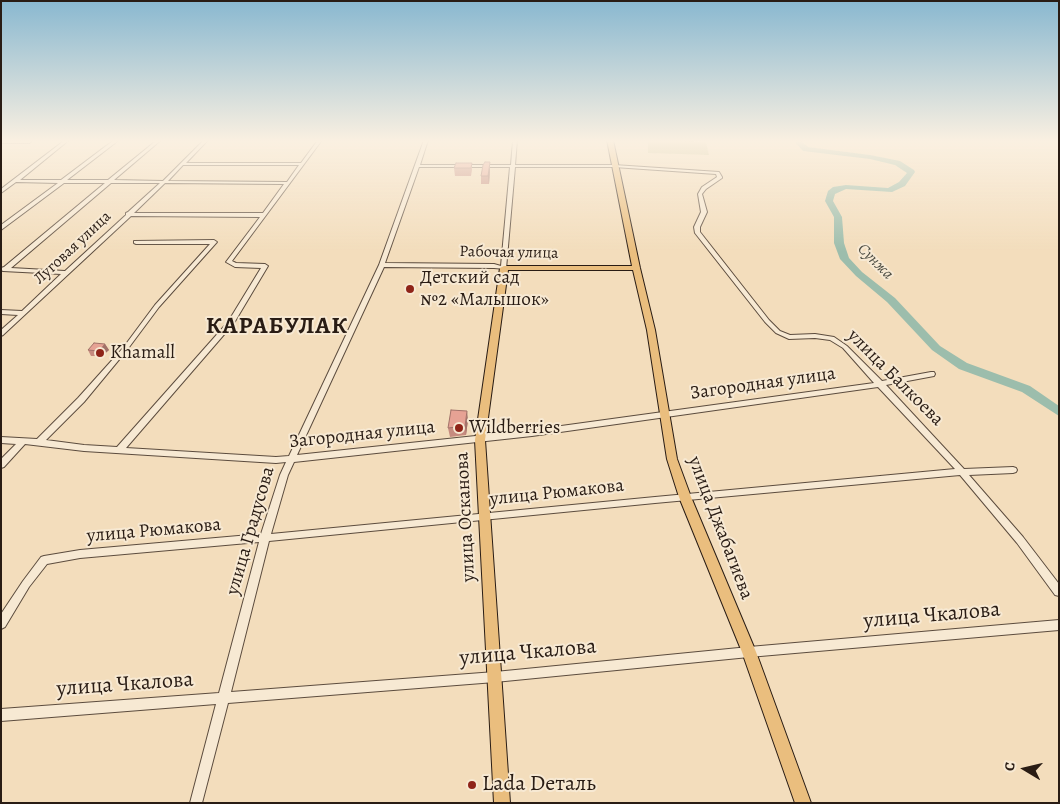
<!DOCTYPE html>
<meta charset="utf-8">
<style>
body{margin:0}
#map{position:relative;width:1060px;height:804px;overflow:hidden;background:#f3ddbc;font-family:Alegreya,serif}
canvas{display:block}
.frame{position:absolute;inset:0;border:2px solid #291c14;pointer-events:none}
.north{position:absolute;left:1000px;top:744px;width:50px;height:50px;-webkit-text-stroke:4px #f7e9d3;paint-order:stroke;rotate:279deg;font-size:14px;font-weight:700;line-height:20px;text-align:center;color:#291c14}
.north::after{content:'';display:block;margin:auto;width:18px;height:22px;background:#291c14;clip-path:polygon(50% 0,100% 100%,50% 72%,0 100%)}
</style>
<div id="map">
<canvas width="1060" height="804"></canvas>
<div class="frame"></div>
<div class="north">С</div>
</div>
<script>
const context = document.querySelector('canvas').getContext('2d');
context.lineJoin = 'round';
function fillPath(path, color) { context.fillStyle = color; context.fill(path, 'evenodd'); }
const shape = rows => new Path2D(rows.map(r => 'M' + r).join(''));
function trace(path, color, width, dash) { context.strokeStyle = color; context.lineWidth = width; context.lineCap = dash ? 'butt' : 'round'; context.setLineDash(dash || []); context.stroke(path); }
function drawText(font, color, halo, rows, align = 'center') {
  context.font = font + ' Alegreya,serif'; context.lineWidth = 4; context.setLineDash([]); context.textBaseline = 'middle'; context.strokeStyle = halo; context.fillStyle = color; for (const [text, x, y, turn = 0] of rows) {
    context.save(); context.translate(x, y); context.rotate((+turn || 0) * Math.PI / 180); context.textAlign = isNaN(turn) ? turn : align; if (halo) context.strokeText(text, 0, 0); context.fillText(text, 0, 0); context.restore();
  }
}
fillPath(shape([
 [648,140,706,142,709,155,648,153]
]), '#c2bf8c');
fillPath(shape([
 [793,140,800,140,808,147,870,155,900,161,914,170,915,172,905,186,892,192,846,189,835,194,833,201,842,217,844,243,849,258,862,272,895,298,940,346,967,363,1030,386,1059,406,1059,416,1022,392,959,369,932,350,887,302,856,276,840,259,834,243,834,217,825,201,828,191,833,187,846,185,888,188,899,182,907,173,895,165,870,159,803,151,793,140]
]), '#9cbdac');
const minor = shape([
 [65,140,69,140,20,180,61,180,114,140,119,140,67,180,108,180,157,140,161,140,114,180,163,181,204,140,208,140,186,163,301,163,318,140,322,140,232,261,236,263,265,264,268,266,234,323,126,448,276,457,289,456,379,265,424,140,428,140,420,165,511,165,513,140,517,140,515,165,614,165,719,172,722,177,722,178,706,189,702,194,707,212,700,227,700,232,769,320,780,331,790,335,815,334,834,337,847,346,882,381,931,372,934,372,935,374,934,376,886,385,964,469,1013,467,1016,468,1017,470,1016,472,1013,473,969,475,1023,537,1059,584,1059,596,1055,595,1017,543,960,475,655,503,269,541,231,692,495,672,749,647,1059,620,1059,630,749,657,495,682,228,703,202,803,190,803,216,704,1,721,1,709,219,693,259,542,80,558,47,564,29,587,5,627,1,629,1,614,23,581,41,557,44,556,80,550,261,534,280,475,286,462,276,463,84,451,25,444,4,467,1,468,1,459,16,444,1,443,1,437,37,439,78,398,123,348,155,305,210,244,136,244,134,243,134,241,214,240,217,242,159,307,127,350,84,402,46,440,84,445,117,447,228,322,261,268,235,267,226,262,260,217,131,216,3,335,1,336,1,330,18,315,1,314,1,310,22,311,61,274,3,271,1,270,1,268,4,267,105,183,64,183,1,230,1,225,58,183,16,182,1,193,1,189,65,140],
 [183,165,299,165,287,182,168,181,183,165],
 [419,167,510,167,501,266,494,264,385,263,419,167],
 [515,167,614,167,716,174,717,177,702,187,698,194,701,212,694,227,695,233,765,322,776,333,789,339,815,338,830,340,843,348,874,383,532,430,297,455,384,267,494,268,506,269,515,167],
 [111,183,160,183,128,212,126,213,126,215,65,271,11,268,111,183],
 [165,183,284,184,263,213,134,213,165,183],
 [878,387,955,469,655,497,271,534,288,475,294,462,532,436,878,387],
 [1,141,29,141,31,142,29,143,1,143,1,141]
]);
const major = shape([
 [607,140,613,140,640,268,655,330,677,459,691,497,756,652,811,803,795,803,742,652,679,497,667,459,647,330,633,270,508,270,485,440,510,803,494,803,475,440,500,268,504,266,632,266,607,140]
]);
trace(minor, '#5c4c3e', 2);
trace(major, '#291c14', 2);
fillPath(minor, '#f7e9d3');
fillPath(major, '#eabe7e');
fillPath(shape([
 [490,162,490,170,489,184,481,184,481,176],
 [472,163,472,170,471,176,455,176,454,168],
 [105,344,109,350,102,356,91,356,88,350],
 [468,420,466,435,450,437,448,428]
]), '#c68b7f');
fillPath(shape([
 [490,162,490,170,489,184,488,176],
 [105,344,109,350,102,356,99,351],
 [467,411,468,420,466,435,465,426]
]), '#a17168');
const building = shape([
 [485,162,490,162,488,176,481,176,483,165,485,162],
 [456,163,472,163,471,168,454,168,456,163],
 [94,343,105,344,99,351,88,350,94,343],
 [451,410,467,411,465,426,448,428,451,410]
]);
fillPath(building, '#e6a294');
trace(building, '#a17168', 1);
const sky = context.createLinearGradient(0, 0, 0, 252);
sky.addColorStop(0, '#89b8d0');
sky.addColorStop(0.56, '#faf0e1');
sky.addColorStop(1, '#faf0e100');
context.fillStyle = sky;
context.fillRect(0, 0, 1060, 252);
for (const [x, y, r, color] of [
 [410,289,5,"#8f2418"],
 [100,353,5,"#8f2418"],
 [459,428,5,"#8f2418"],
 [472,785,5,"#8f2418"]
]) { const dot = new Path2D(); dot.arc(x, y, r, 0, 2 * Math.PI); context.fillStyle = color; context.fill(dot); trace(dot, '#f7e9d3', 2); }
drawText('16px', '#291c14', '#f7e9d3', [
 ["Луговая улица",73,248,-43],
 ["Рабочая улица",509,253,1]
]);
drawText('italic 16px', '#4c4c42', '#f7e9d3', [
 ["Сунжа",875,262,45]
]);
drawText('19px', '#291c14', '#f7e9d3', [
 ["Детский сад",420,278],
 ["№2 «Малышок»",420,300],
 ["Khamall",110,353],
 ["Wildberries",469,428]
], 'left');
drawText('19px', '#291c14', '#f7e9d3', [
 ["улица Балкоева",895,378,45],
 ["Загородная улица",763,384,-8],
 ["Загородная улица",362,435,-6],
 ["улица Рюмакова",557,493,-6],
 ["улица Осканова",466,517,-93],
 ["улица Джабагиева",720,528,69],
 ["улица Рюмакова",154,531,-5],
 ["улица Градусова",251,531,-74]
]);
drawText('22px', '#291c14', '#f7e9d3', [
 ["улица Чкалова",932,616,-5],
 ["улица Чкалова",528,653,-5],
 ["улица Чкалова",125,685,-4]
]);
drawText('22px', '#291c14', '#f7e9d3', [
 ["Lada Dеталь",482,785]
], 'left');
context.letterSpacing = '1px';
drawText('bold 24px', '#291c14', '#f7e9d3', [
 ["КАРАБУЛАК",277,327]
]);
context.letterSpacing = '0px';
</script>
